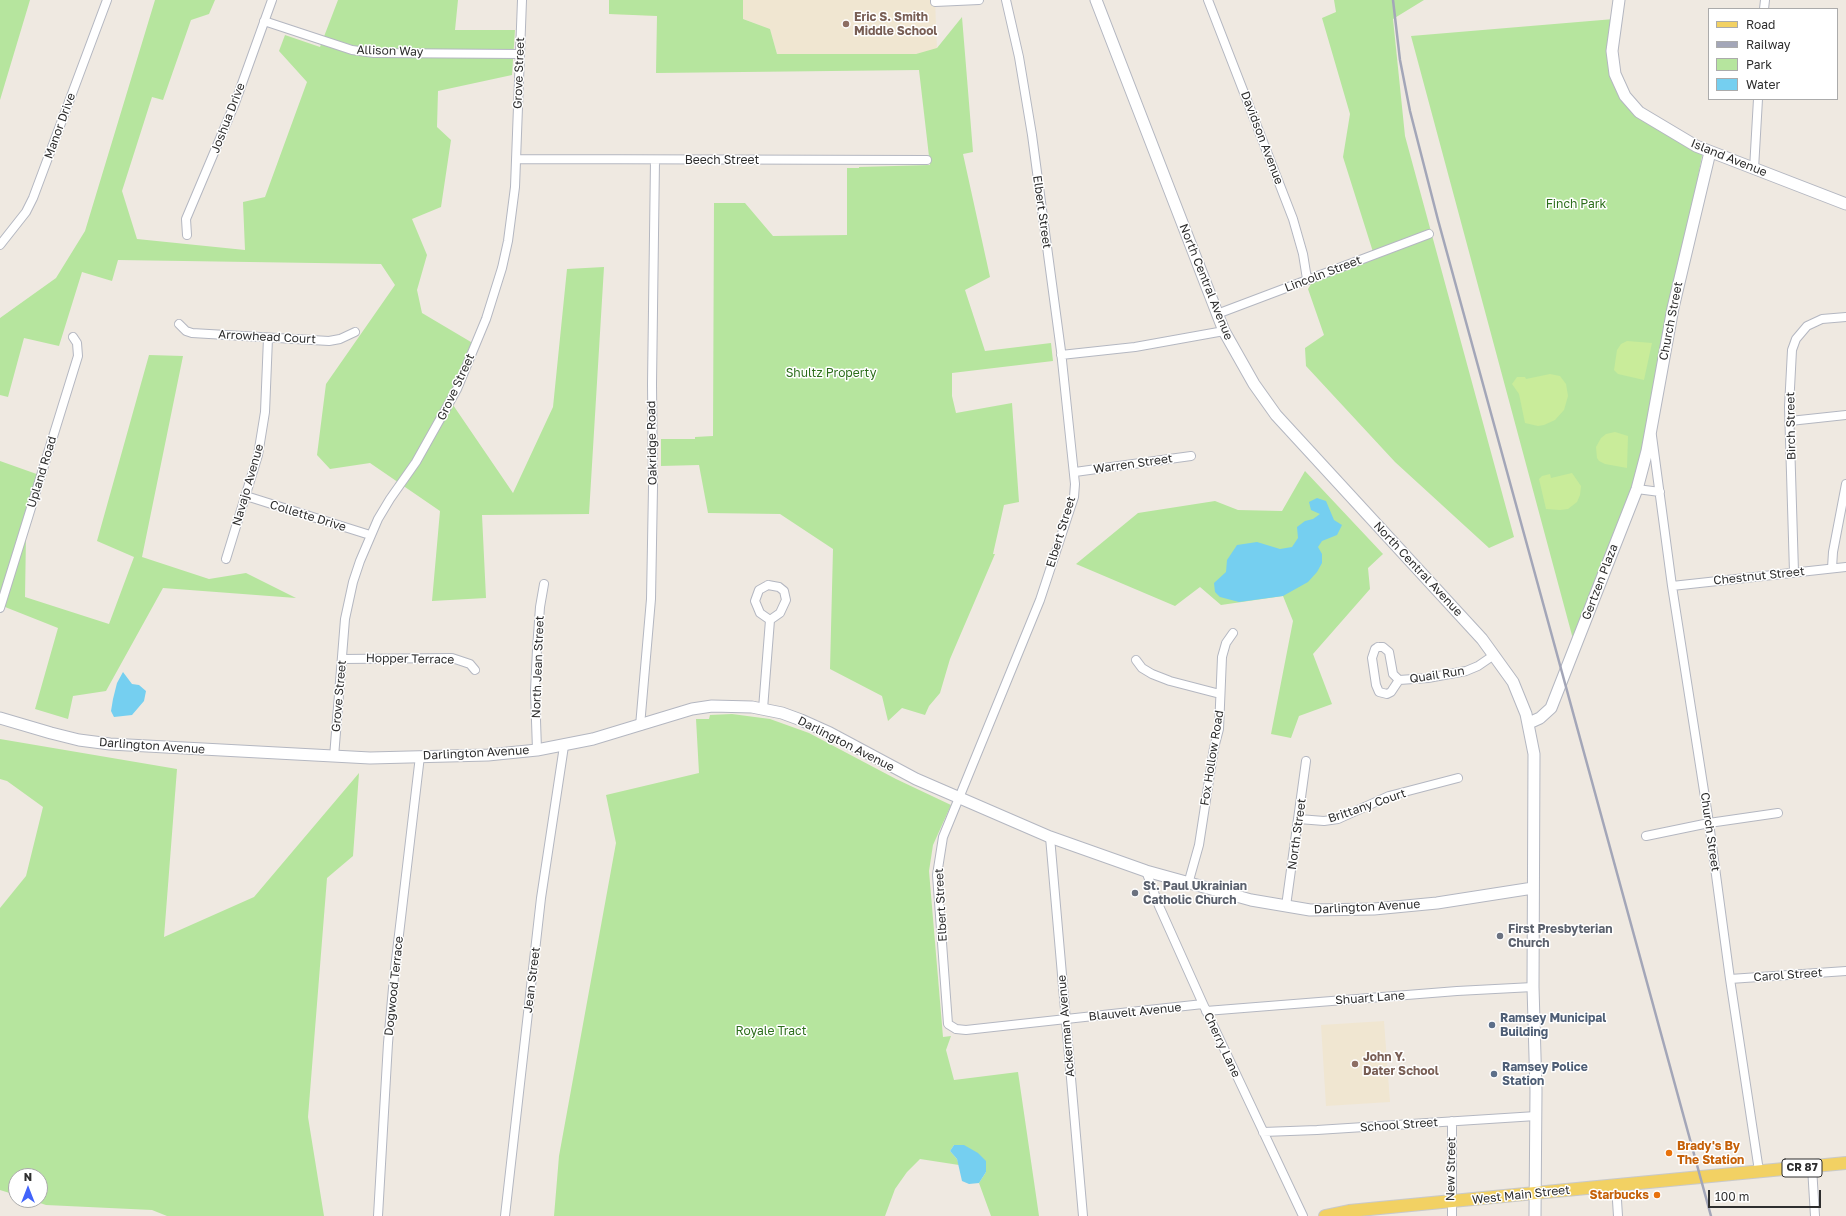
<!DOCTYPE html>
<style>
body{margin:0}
#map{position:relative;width:1846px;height:1216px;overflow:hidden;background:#efe9e1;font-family:"Golos Text",sans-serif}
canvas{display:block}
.legend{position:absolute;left:1708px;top:8px;width:130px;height:92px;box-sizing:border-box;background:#fff;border:1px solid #ababab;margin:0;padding:5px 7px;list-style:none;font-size:12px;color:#2e2e2e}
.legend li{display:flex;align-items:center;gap:8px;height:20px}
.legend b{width:20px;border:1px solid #ababab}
.north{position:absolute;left:8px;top:1168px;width:40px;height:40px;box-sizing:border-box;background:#fff;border:1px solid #ababab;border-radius:50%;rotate:0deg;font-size:11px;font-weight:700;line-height:16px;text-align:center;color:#2e2e2e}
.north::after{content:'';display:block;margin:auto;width:14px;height:18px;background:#4264fb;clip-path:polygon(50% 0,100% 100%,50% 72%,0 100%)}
.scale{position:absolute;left:1708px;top:1190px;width:113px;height:18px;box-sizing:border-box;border:2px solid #2e2e2e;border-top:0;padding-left:5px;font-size:12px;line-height:14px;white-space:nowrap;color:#2e2e2e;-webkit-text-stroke:3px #fff;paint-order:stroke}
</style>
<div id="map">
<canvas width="1846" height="1216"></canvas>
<ul class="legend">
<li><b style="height:5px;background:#f2d163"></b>Road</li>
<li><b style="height:5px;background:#a3a6b8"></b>Railway</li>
<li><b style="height:11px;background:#b6e59e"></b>Park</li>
<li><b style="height:11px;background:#75cff0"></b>Water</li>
</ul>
<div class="north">N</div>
<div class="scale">100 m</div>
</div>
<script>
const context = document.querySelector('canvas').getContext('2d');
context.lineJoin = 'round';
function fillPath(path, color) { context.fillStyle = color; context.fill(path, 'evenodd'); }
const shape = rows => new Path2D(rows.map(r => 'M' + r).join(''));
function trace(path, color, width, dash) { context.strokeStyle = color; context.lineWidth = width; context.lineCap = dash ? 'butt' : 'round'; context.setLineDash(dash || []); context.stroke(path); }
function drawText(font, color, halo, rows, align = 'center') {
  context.font = font + ' "Golos Text",sans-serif'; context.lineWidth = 3; context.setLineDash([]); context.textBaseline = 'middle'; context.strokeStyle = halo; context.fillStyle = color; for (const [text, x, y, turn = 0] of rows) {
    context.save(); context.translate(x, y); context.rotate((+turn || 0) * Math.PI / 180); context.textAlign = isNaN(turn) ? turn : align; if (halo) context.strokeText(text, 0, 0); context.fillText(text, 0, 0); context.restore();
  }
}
fillPath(shape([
 [609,0,935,0,937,49,916,54,777,54,770,29,743,19,609,14],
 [1384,1021,1390,1102,1326,1106,1321,1025]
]), '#f0e6d1');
fillPath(shape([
 [0,0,30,0,0,100],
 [155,0,215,0,209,14,191,20,163,100,152,97,122,191,137,239,245,250,243,202,265,197,307,82,279,51,285,35,320,47,338,0,458,0,455,30,515,30,512,75,438,91,437,127,451,140,441,207,412,219,427,255,417,290,422,313,476,345,451,402,513,493,553,407,567,269,604,267,589,514,482,515,486,598,432,601,440,511,370,463,330,469,317,455,326,384,395,285,381,264,118,260,112,281,82,272,59,346,24,338,8,397,0,395,0,318,56,278,85,231],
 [609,0,743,0,743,19,770,29,777,54,916,54,937,48,962,17,973,152,963,154,990,277,965,290,985,351,1051,343,1053,361,952,373,952,396,956,413,1012,403,1019,502,1004,505,993,554,995,554,950,659,940,693,929,706,925,715,902,708,888,721,882,696,830,669,833,549,780,514,708,513,699,465,661,466,661,439,695,439,695,437,713,436,714,203,745,203,773,236,847,235,847,168,859,168,859,167,930,165,919,70,656,73,657,16,609,14],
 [1334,0,1424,0,1393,19,1405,136,1514,537,1489,548,1395,462,1306,366,1305,348,1324,335,1308,289,1317,274,1373,252,1343,157,1350,114,1322,18,1336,12],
 [1614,19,1612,54,1630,101,1703,151,1637,492,1577,654,1411,36],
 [149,355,183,356,142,557,209,579,246,573,296,598,163,588,106,691,73,696,68,719,35,709,58,628,0,605,0,461,45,477,26,535,25,597,109,624,134,557,97,541],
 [1305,471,1383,554,1368,568,1370,589,1313,654,1332,704,1299,716,1291,738,1271,734,1293,621,1283,596,1221,605,1200,587,1175,606,1076,564,1138,513,1215,501,1238,510,1282,511],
 [732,714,770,719,809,733,896,779,951,805,933,845,929,871,943,1037,951,1036,946,1050,954,1080,1018,1072,1039,1216,991,1216,979,1183,986,1172,954,1145,950,1151,957,1159,959,1165,920,1159,907,1172,895,1189,885,1216,554,1216,559,1156,616,843,606,795,699,773,696,719,709,719,710,715],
 [0,739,177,769,164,937,254,897,359,773,353,856,327,878,308,1117,324,1216,167,1216,152,1210,46,1205,31,1200,40,1200,40,1176,16,1176,16,1195,0,1190,0,908,26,876,43,807,7,781,0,779]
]), '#b6e59e');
fillPath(shape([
 [1627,341,1652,343,1644,380,1618,374,1614,370,1617,350,1621,344],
 [1550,374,1560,376,1566,384,1568,396,1564,410,1555,420,1544,425,1538,426,1525,423,1519,394,1512,384,1517,377,1525,377,1526,379],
 [1615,432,1628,436,1627,468,1605,464,1599,461,1597,458,1596,447,1601,438,1606,434],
 [1572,473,1581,486,1580,495,1577,502,1568,509,1560,510,1546,509,1539,479,1542,476,1550,474,1551,478]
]), '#c9ec9a');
fillPath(shape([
 [1317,498,1326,501,1334,520,1342,525,1337,535,1322,541,1318,547,1322,554,1322,563,1317,572,1308,582,1283,596,1239,602,1220,597,1215,592,1214,583,1226,572,1227,560,1237,545,1257,542,1280,549,1292,547,1298,538,1297,527,1305,521,1313,519,1320,514,1311,510,1309,502],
 [123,672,132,684,139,685,146,691,144,701,132,715,114,717,111,711,113,699,117,683],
 [954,1145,964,1145,978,1153,986,1161,986,1172,979,1183,969,1184,962,1181,957,1159,950,1151]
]), '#75cff0');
const street = shape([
 [935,0,935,2,979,0],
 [1006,0,1019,57,1032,135,1061,351,1075,484,1074,497,1040,600,943,837,937,875,948,1024,956,1029,966,1030,1203,1004],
 [1208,0,1293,219,1303,254,1307,279],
 [1764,9,1765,0],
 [264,21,352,50,374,53,520,54],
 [517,159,927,160],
 [1754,169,1758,99],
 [187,235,186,219,235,103,272,0],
 [0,245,26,212,33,198,107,0],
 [1217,314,1429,234],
 [179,324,186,331,192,333,329,341,340,339,355,332],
 [1061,355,1135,347,1224,331],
 [1790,421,1846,415],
 [1652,436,1672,586,1709,823,1730,979,1759,1171],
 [1075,472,1191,456],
 [1637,489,1660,492],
 [246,496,370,535],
 [226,559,258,455,265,412,268,338],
 [1832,568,1833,552,1846,484],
 [1794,572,1789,407,1792,350,1796,339,1807,326,1822,319,1846,317],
 [768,585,779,587,784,591,786,600,780,613,770,620,760,613,755,601,759,590,768,585],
 [1672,586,1846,567],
 [0,608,78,356,77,343,73,337],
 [1378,647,1383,647,1389,652,1393,674,1399,680,1391,692,1387,694,1379,692,1376,685,1372,658,1375,649,1378,647],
 [342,659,452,658,470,664,475,670],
 [1136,660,1142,668,1152,674,1170,681,1220,694],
 [1399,680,1428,678,1466,671,1478,666,1494,655],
 [763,709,770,620],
 [640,726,651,599,653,487,652,384,655,160],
 [537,750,535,691,537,649,540,607,544,584],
 [334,757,345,619,353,582,360,561,378,519,390,499,416,462,457,389,486,319,502,268,508,241,515,187,522,0],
 [1299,819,1324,821,1338,819,1389,796,1458,778],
 [1646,836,1709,823,1778,813],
 [1050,837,1083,1216],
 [1146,871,1159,906,1203,1004,1303,1216],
 [1188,884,1199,845,1214,748,1219,729,1222,657,1226,643,1233,633],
 [1286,906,1306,761],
 [1730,979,1846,971],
 [1206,1011,1457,991,1533,987],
 [1263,1132,1317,1130,1536,1116],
 [1812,1167,1815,1216],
 [1616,1185,1618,1216],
 [378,1216,388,1043,394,977,420,756],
 [505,1216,541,898,564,746],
 [1452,1216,1452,1121]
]);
const secondary = shape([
 [1096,0,1224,331,1254,384,1276,415,1482,639,1513,682,1526,714,1534,754,1533,987,1536,1091,1535,1216],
 [1619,0,1612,51,1615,74,1625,96,1639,112,1696,146,1846,204],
 [0,718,51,733,79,740,110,744,370,758,488,755,537,750,593,739,692,709,712,706,752,707,782,713,801,720,830,733,916,779,1050,837,1146,871,1251,900,1310,910,1374,909,1437,903,1533,888],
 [1529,723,1540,718,1551,708,1637,489,1647,451,1673,308,1710,152]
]);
const primary = shape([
 [1325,1216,1349,1211,1846,1163]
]);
trace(street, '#b4b7c1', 10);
trace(secondary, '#b4b7c1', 13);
trace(primary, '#c9c9c9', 14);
trace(street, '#fff', 8);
trace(secondary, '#fff', 11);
trace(primary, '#f2d163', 12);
trace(shape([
 [1393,0,1400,60,1410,111,1438,220,1711,1216]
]), '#a3a6b8', 2.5);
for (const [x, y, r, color] of [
 [846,24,4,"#8d6e63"],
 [1135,893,4,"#6b7280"],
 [1500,936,4,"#6b7280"],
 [1492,1025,4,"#5c6f8a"],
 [1355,1064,4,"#8d6e63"],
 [1494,1074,4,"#5c6f8a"],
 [1669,1153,4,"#e8710a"],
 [1657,1195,4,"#e8710a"]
]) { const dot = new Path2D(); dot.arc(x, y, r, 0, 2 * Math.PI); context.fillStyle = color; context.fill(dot); trace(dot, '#fff', 1.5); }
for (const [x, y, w] of [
 [1802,1168,40]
]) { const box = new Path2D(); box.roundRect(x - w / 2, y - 9, w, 18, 3); context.fillStyle = '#fff'; context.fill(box); trace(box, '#2e2e2e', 1); }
drawText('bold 11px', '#2e2e2e', null, [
 ["CR 87",1802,1168]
]);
drawText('bold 12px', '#785e54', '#fff', [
 ["Eric S. Smith",854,17],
 ["Middle School",854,31],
 ["John Y.",1363,1057],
 ["Dater School",1363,1071]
], 'left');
drawText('12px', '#2e2e2e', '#fff', [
 ["Allison Way",390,51,2],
 ["Grove Street",519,73,-88],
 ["Joshua Drive",228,118,-69],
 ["Manor Drive",60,126,-70],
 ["Davidson Avenue",1262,138,69],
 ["Island Avenue",1729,158,22],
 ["Beech Street",722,160],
 ["Elbert Street",1042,212,82],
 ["Lincoln Street",1323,274,-21],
 ["North Central Avenue",1206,282,68],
 ["Church Street",1671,321,-79],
 ["Arrowhead Court",267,337,3],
 ["Grove Street",456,387,-65],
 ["Birch Street",1791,426,-91],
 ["Oakridge Road",652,443,-91],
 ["Warren Street",1133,464,-8],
 ["Upland Road",42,472,-73],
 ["Navajo Avenue",248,485,-74],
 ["Collette Drive",308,516,17],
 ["Elbert Street",1061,532,-73],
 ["North Central Avenue",1418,569,47],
 ["Chestnut Street",1759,576,-6],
 ["Gertzen Plaza",1600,582,-69],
 ["Hopper Terrace",410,659,1],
 ["North Jean Street",538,667,-88],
 ["Quail Run",1437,675,-9],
 ["Grove Street",339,696,-85],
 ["Darlington Avenue",846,744,27],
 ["Darlington Avenue",152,746,4],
 ["Darlington Avenue",476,753,-3],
 ["Fox Hollow Road",1212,758,-81],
 ["Brittany Court",1367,806,-19],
 ["Church Street",1710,832,82],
 ["North Street",1297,834,-82],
 ["Elbert Street",941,905,-93],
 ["Darlington Avenue",1367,907,-3],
 ["Carol Street",1788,975,-4],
 ["Jean Street",532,980,-83],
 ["Dogwood Terrace",394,986,-84],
 ["Shuart Lane",1370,998,-4],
 ["Blauvelt Avenue",1135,1012,-6],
 ["Ackerman Avenue",1066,1026,-95],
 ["Cherry Lane",1222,1045,65],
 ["School Street",1399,1125,-4],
 ["New Street",1451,1169,-89],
 ["West Main Street",1521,1195,-6]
]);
drawText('12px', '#2c6e1b', '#fff', [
 ["Finch Park",1576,204],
 ["Shultz Property",831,373],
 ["Royale Tract",771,1031]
]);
drawText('bold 12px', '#5b616d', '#fff', [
 ["St. Paul Ukrainian",1143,886],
 ["Catholic Church",1143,900],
 ["First Presbyterian",1508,929],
 ["Church",1508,943]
], 'left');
drawText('bold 12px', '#4e5e75', '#fff', [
 ["Ramsey Municipal",1500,1018],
 ["Building",1500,1032],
 ["Ramsey Police",1502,1067],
 ["Station",1502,1081]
], 'left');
drawText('bold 12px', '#c56008', '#fff', [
 ["Brady's By",1677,1146],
 ["The Station",1677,1160],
 ["Starbucks",1649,1195,"right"]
], 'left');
</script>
